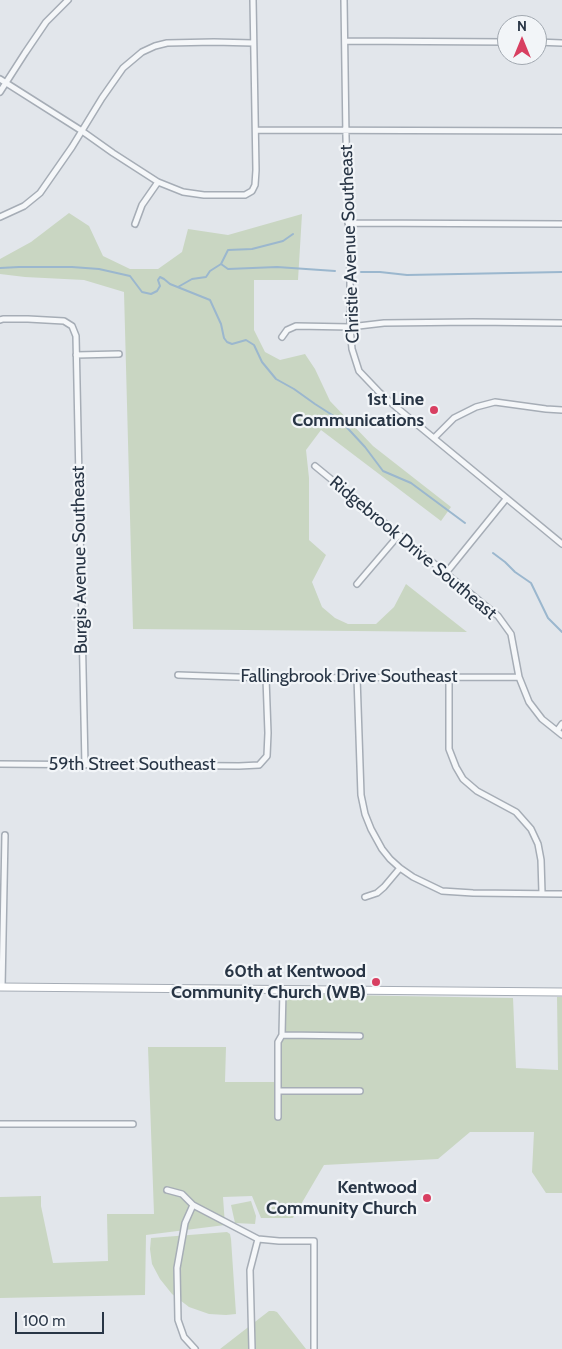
<!DOCTYPE html>
<style>
body{margin:0}
#map{position:relative;width:562px;height:1349px;overflow:hidden;background:#e2e6eb;font-family:Cabin,sans-serif}
canvas{display:block}
.north{position:absolute;left:497px;top:15px;width:50px;height:50px;box-sizing:border-box;background:#f2f5f8;border:1px solid #a1a8b0;border-radius:50%;rotate:0deg;font-size:14px;font-weight:700;line-height:20px;text-align:center;color:#283545}
.north::after{content:'';display:block;margin:auto;width:18px;height:22px;background:#d83f61;clip-path:polygon(50% 0,100% 100%,50% 72%,0 100%)}
.scale{position:absolute;left:15px;top:1312px;width:89px;height:22px;box-sizing:border-box;border:2px solid #283545;border-top:0;padding-left:6px;font-size:15px;line-height:18px;white-space:nowrap;color:#283545;-webkit-text-stroke:4px #f2f5f8;paint-order:stroke}
</style>
<div id="map">
<canvas width="562" height="1349"></canvas>
<div class="north">N</div>
<div class="scale">100 m</div>
</div>
<script>
const context = document.querySelector('canvas').getContext('2d');
context.lineJoin = 'round';
function fillPath(path, color) { context.fillStyle = color; context.fill(path, 'evenodd'); }
const shape = rows => new Path2D(rows.map(r => 'M' + r).join(''));
function trace(path, color, width, dash) { context.strokeStyle = color; context.lineWidth = width; context.lineCap = dash ? 'butt' : 'round'; context.setLineDash(dash || []); context.stroke(path); }
function drawText(font, color, halo, rows, align = 'center') {
  context.font = font + ' Cabin,sans-serif'; context.lineWidth = 4.5; context.setLineDash([]); context.textBaseline = 'middle'; context.strokeStyle = halo; context.fillStyle = color; for (const [text, x, y, turn = 0] of rows) {
    context.save(); context.translate(x, y); context.rotate((+turn || 0) * Math.PI / 180); context.textAlign = isNaN(turn) ? turn : align; if (halo) context.strokeText(text, 0, 0); context.fillText(text, 0, 0); context.restore();
  }
}
fillPath(shape([
 [69,213,89,226,103,256,130,269,158,269,182,252,188,229,228,235,302,214,298,280,254,280,254,330,265,352,280,360,305,354,315,369,330,401,373,446,451,507,441,521,321,430,306,450,309,478,309,540,326,555,312,582,322,607,335,618,348,624,376,624,394,607,406,584,467,632,133,629,124,292,84,280,25,277,0,274,0,259,31,242],
 [280,994,513,998,516,1068,558,1070,557,997,562,997,562,1193,546,1193,532,1172,534,1132,470,1132,438,1159,324,1165,293,1218,261,1218,252,1196,223,1197,225,1225,146,1235,145,1295,0,1298,0,1197,41,1196,41,1206,53,1263,108,1261,107,1214,154,1214,148,1047,226,1047,225,1082,280,1082],
 [251,1201,256,1216,255,1224,235,1223,231,1205],
 [227,1232,230,1234,231,1239,236,1314,226,1315,209,1314,189,1307,172,1294,160,1279,152,1264,150,1249,151,1238],
 [269,1311,274,1311,277,1312,306,1349,220,1349]
]), '#c9d6c2');
trace(shape([
 [221,264,228,269,277,267,335,271],
 [0,268,19,267,72,267,99,269,130,276,142,292,151,294,157,291,160,286,158,280,160,277,164,279,170,284,210,300,221,324,224,338,227,342,232,344,246,340,254,345,262,362,276,379,294,389,315,404,340,420,365,447,383,471,411,483,465,523],
 [361,272,380,272,407,275,562,272],
 [178,287,192,279,206,277,210,271,221,264,228,250,252,249,283,241,293,234],
 [493,553,505,562,515,572,531,583,548,618,562,632]
]), '#9bb7ce', 2);
const minor = shape([
 [344,0,346,137,350,274,350,327,352,349,359,371,379,392,396,407,562,544],
 [346,41,507,42],
 [537,42,562,43],
 [0,79,82,131,113,153,158,182,183,192,204,195,245,195,252,191,255,185,256,170,253,0],
 [0,92,25,53,46,22,68,0],
 [256,130,562,131],
 [0,217,24,206,40,193,72,147,102,98,123,68,142,52,155,46,167,43,214,42,253,43],
 [348,223,562,224],
 [135,224,142,205,158,182],
 [0,320,3,319,28,319,64,321,72,326,76,336,85,765],
 [282,337,287,330,296,326,350,327,384,323,473,322,562,323],
 [76,355,119,354],
 [434,438,454,418,476,407,495,402,546,409,562,410],
 [315,466,498,616,511,634,519,677,529,702,542,719,562,735],
 [446,573,506,499],
 [357,584,398,536],
 [178,675,266,678,519,677],
 [357,677,361,795,365,814,371,829,382,849,390,859,400,868,413,877,442,891,473,893,562,894],
 [449,678,449,749,456,767,463,779,477,791,516,812,531,829,538,844,541,860,542,893],
 [557,731,562,724],
 [0,764,239,766,259,765,267,756,268,733,266,678],
 [365,897,377,893,384,887,400,868],
 [2,987,5,835],
 [282,1035,360,1036],
 [278,1091,360,1091],
 [278,1117,278,1042,282,1035,283,990],
 [0,1124,133,1124],
 [167,1190,182,1194,193,1205,258,1239,279,1241,314,1241,314,1349],
 [193,1205,185,1223,177,1268,178,1320,184,1337,195,1349],
 [252,1349,250,1270,258,1239]
]);
const secondary = shape([
 [0,987,562,992]
]);
trace(minor, '#a6adb6', 8);
trace(secondary, '#a6adb6', 9);
trace(minor, '#f5f7f9', 5);
trace(secondary, '#fff', 7);
for (const [x, y, r, color] of [
 [434,410,5,"#d83f61"],
 [376,982,5,"#d83f61"],
 [427,1198,5,"#d83f61"]
]) { const dot = new Path2D(); dot.arc(x, y, r, 0, 2 * Math.PI); context.fillStyle = color; context.fill(dot); trace(dot, '#f2f5f8', 2); }
drawText('18px', '#283545', '#f2f5f8', [
 ["Christie Avenue Southeast",350,244,-92],
 ["Ridgebrook Drive Southeast",413,548,40],
 ["Burgis Avenue Southeast",80,560,-91],
 ["Fallingbrook Drive Southeast",349,677],
 ["59th Street Southeast",132,765]
]);
drawText('bold 18px', '#283545', '#f2f5f8', [
 ["1st Line",424,400],
 ["Communications",424,421],
 ["60th at Kentwood",366,972],
 ["Community Church (WB)",366,993],
 ["Kentwood",417,1188],
 ["Community Church",417,1209]
], 'right');
</script>
